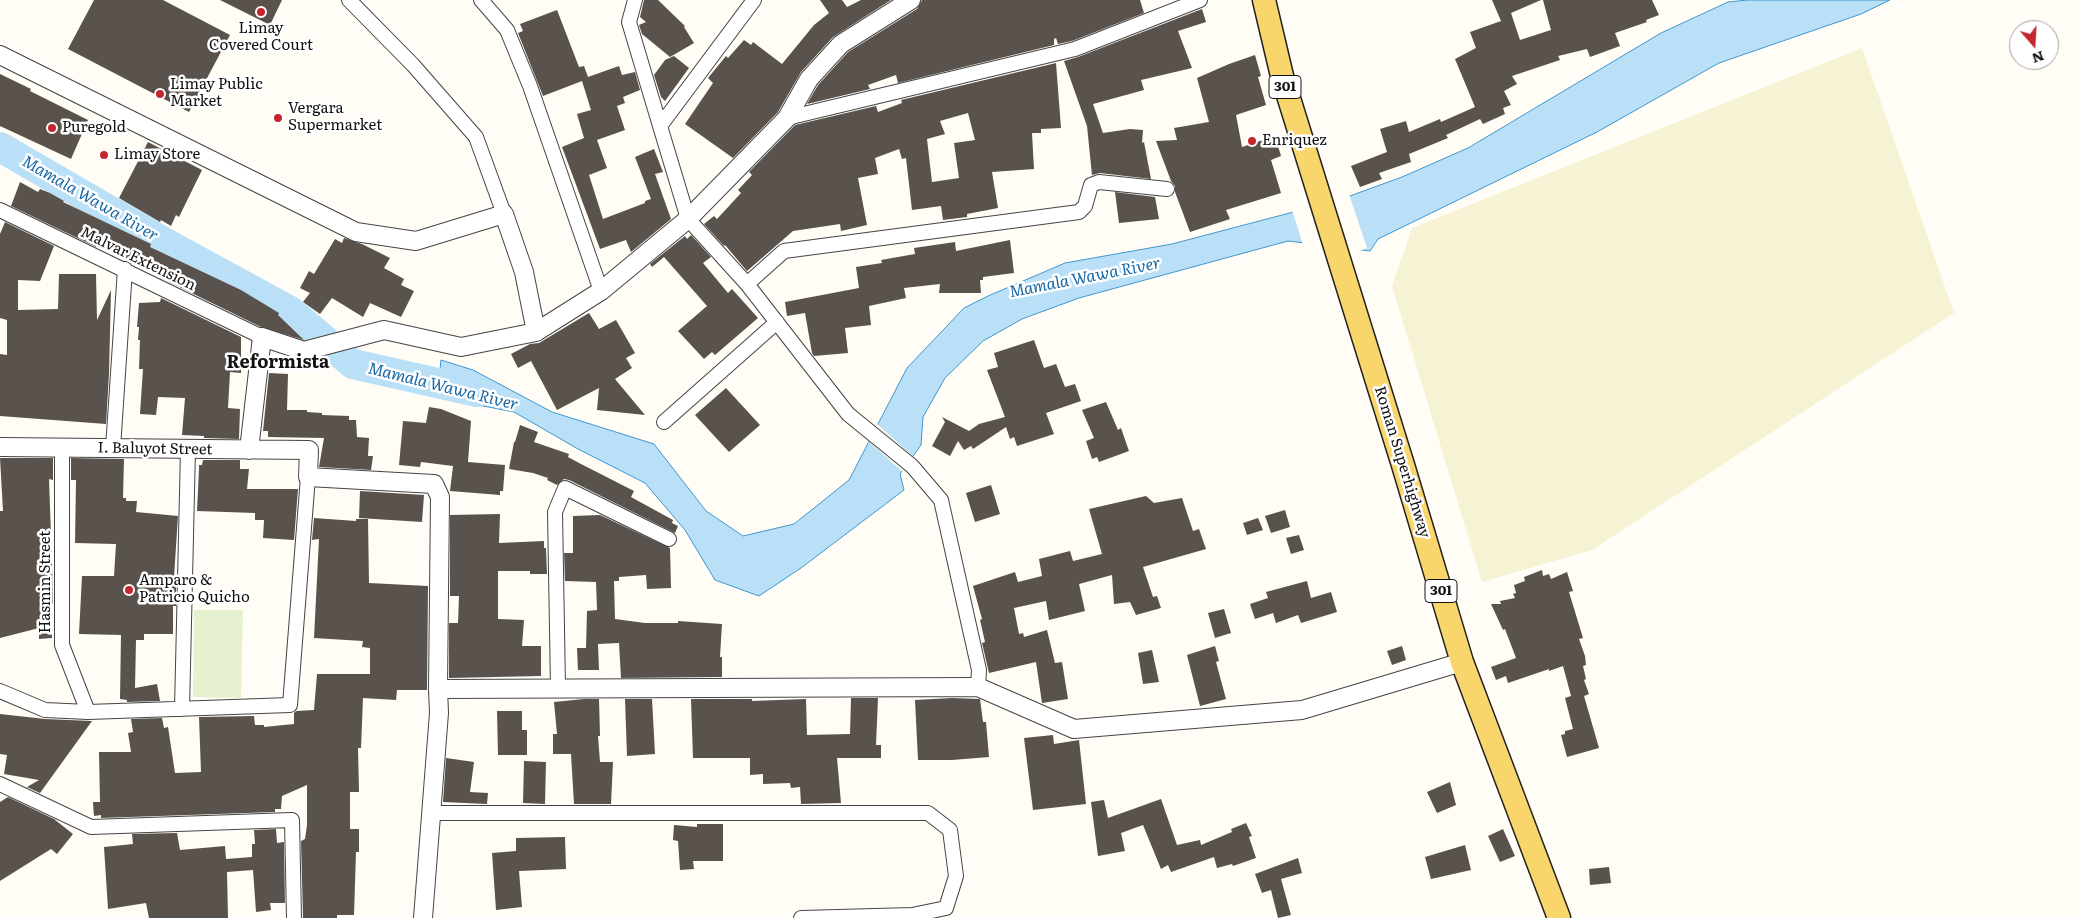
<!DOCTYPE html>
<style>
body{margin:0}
#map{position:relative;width:2079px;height:918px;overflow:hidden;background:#fffdf5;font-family:Literata,serif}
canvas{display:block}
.north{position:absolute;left:2009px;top:20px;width:50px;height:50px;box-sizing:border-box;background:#fff;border:1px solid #a0a0a0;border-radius:50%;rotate:161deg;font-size:14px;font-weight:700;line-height:20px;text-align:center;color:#111}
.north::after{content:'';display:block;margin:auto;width:18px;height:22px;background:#c4262e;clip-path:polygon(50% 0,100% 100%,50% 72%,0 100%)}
</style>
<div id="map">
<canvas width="2079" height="918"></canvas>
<div class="north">N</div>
</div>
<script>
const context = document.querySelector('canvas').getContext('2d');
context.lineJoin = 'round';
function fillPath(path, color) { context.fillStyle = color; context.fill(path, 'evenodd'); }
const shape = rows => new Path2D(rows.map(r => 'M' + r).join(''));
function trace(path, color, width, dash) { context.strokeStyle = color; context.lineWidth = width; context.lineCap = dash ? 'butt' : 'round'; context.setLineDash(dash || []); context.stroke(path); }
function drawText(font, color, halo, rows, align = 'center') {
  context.font = font + ' Literata,serif'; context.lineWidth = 5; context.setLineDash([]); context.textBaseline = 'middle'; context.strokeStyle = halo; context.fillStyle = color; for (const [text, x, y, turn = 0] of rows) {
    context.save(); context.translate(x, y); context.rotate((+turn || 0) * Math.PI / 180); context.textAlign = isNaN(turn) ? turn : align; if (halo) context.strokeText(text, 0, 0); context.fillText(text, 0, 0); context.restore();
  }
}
fillPath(shape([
 [1862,48,1954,313,1592,550,1482,582,1392,286,1412,228]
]), '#f6f3d4');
fillPath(shape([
 [194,610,243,610,241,698,193,697]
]), '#e6f2cf');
const water = shape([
 [1747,0,1890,0,1861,14,1719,63,1597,132,1378,239,1370,251,1288,241,1079,298,1022,319,983,341,945,378,923,417,921,445,900,474,904,490,801,568,759,596,715,580,685,530,645,483,578,449,514,412,437,397,441,360,473,370,552,412,654,444,706,511,743,536,794,524,849,480,907,368,964,308,988,296,1065,263,1172,244,1339,200,1402,177,1468,148,1661,33,1728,2,1747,0]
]);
fillPath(water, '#b9e0f7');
trace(water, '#3f96cf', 1);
fillPath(shape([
 [1349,194,1367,248,1356,252,1303,245,1292,210],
 [876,423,915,458,904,473,867,440]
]), '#fffdf5');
trace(shape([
 [0,147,169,245,290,311,353,364,477,392]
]), '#b9e0f7', 30);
fillPath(shape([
 [94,0,163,0,230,35,189,112,68,49],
 [220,0,282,0,270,25],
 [644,0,658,0,685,26,684,27,694,43,670,57,642,34,639,25,646,22,640,17],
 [820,0,842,0,847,7,861,0,891,0,833,37,801,72,778,112,733,158,685,124,713,83,708,78,726,56,728,58,744,40,751,45,753,42,782,64,814,25,829,13],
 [922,0,1140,0,1144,13,1072,41,1058,44,1056,38,1054,39,1054,45,898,83,896,75,868,85,870,89,807,104,818,85,848,52,917,9],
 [1492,0,1541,0,1511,13,1520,40,1551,30,1543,0,1652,0,1659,15,1646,20,1647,22,1615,33,1620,46,1590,57,1587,49,1558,56,1560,60,1512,76,1517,84,1504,91,1511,105,1503,108,1505,114,1483,124,1480,119,1446,135,1448,138,1409,154,1411,162,1379,173,1382,179,1360,187,1351,166,1387,152,1380,129,1406,121,1409,132,1440,119,1441,122,1475,107,1455,59,1476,48,1470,32,1501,21],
 [1202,9,1206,22,1178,31,1192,68,1141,80,1144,90,1093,104,1103,133,1130,129,1143,130,1142,143,1144,142,1151,179,1100,173,1092,175,1087,126,1064,61,1078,57],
 [557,10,579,67,584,66,588,77,619,66,622,75,635,72,640,90,623,97,625,103,617,106,625,130,597,140,607,168,589,175,603,219,645,203,645,201,651,199,635,157,654,149,663,172,655,174,671,219,631,252,626,240,600,249,562,147,584,138,577,114,591,110,582,81,543,96,518,33,523,31,520,24],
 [1255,55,1261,76,1258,77,1266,105,1236,115,1242,147,1275,136,1281,156,1271,160,1281,193,1226,210,1230,219,1190,232,1175,192,1175,186,1171,181,1156,141,1177,140,1174,128,1209,122,1197,78,1229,64],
 [674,56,689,68,665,101,661,97,654,75,665,60],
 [1056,63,1061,128,1041,129,1041,133,1032,133,1034,169,992,172,998,208,967,214,967,217,943,220,941,206,912,210,906,158,902,159,899,149,875,158,878,174,858,178,867,225,841,231,840,224,793,231,747,271,725,245,724,246,704,224,714,216,717,219,741,193,738,190,752,175,749,172,795,125,876,106,878,112,902,103,901,100],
 [968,113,975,140,954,143,959,178,932,182,927,139,945,134,940,121],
 [0,74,31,89,30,91,88,120,71,159,0,126],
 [148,142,202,170,179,217,176,215,171,226,161,220,160,222,119,198],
 [20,182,38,192,40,189,50,193,64,201,63,202,151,244,150,247,241,290,279,313,278,315,304,340,261,327,161,278,161,276,142,266,96,244,96,247,11,206],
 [1115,192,1155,197,1159,219,1119,223],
 [5,222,54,246,40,281,18,280,18,310,58,309,59,274,96,274,97,320,111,290,109,374,106,424,0,416,0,354,7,355,7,320,0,318,0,234],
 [691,235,711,257,703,263,728,293,732,289,758,318,715,355,712,352,704,359,678,331,707,306,664,257,652,267,650,264,685,236,687,239],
 [344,238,362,244,390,258,384,268,404,279,401,285,414,291,401,317,370,303,363,317,332,298,320,314,303,302,310,293,300,288,309,271,314,274,335,239,342,243],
 [1010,240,1014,273,983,277,983,280,980,280,981,293,939,293,940,284,904,288,906,298,869,306,871,325,845,328,848,353,814,356,812,353,805,313,787,316,785,302,859,288,856,267,882,263,881,260,915,254,914,248,955,242,956,251],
 [161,298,241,337,241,373,230,372,228,408,240,409,239,439,204,438,204,436,182,435,185,398,158,397,156,415,140,414,143,369,139,369,140,340,138,340,139,327,137,327,139,303,160,302],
 [589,313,599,329,616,320,635,353,626,358,632,368,615,379,645,415,597,410,599,388,557,410,531,361,518,368,511,354,530,344,539,343],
 [1034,340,1044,368,1056,364,1065,387,1075,384,1081,401,1046,413,1054,434,1017,446,1014,437,1010,439,1006,427,973,449,971,446,964,450,958,441,950,456,932,446,945,422,942,417,969,431,979,424,1005,417,987,370,998,367,994,353],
 [269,373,288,374,287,410,307,410,307,412,322,413,322,415,349,416,349,420,356,420,357,437,369,438,368,456,373,456,371,470,319,467,324,438,268,437,268,431,263,431],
 [726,388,760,425,729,452,695,415],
 [1106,402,1118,430,1121,428,1129,451,1099,462,1097,457,1092,459,1086,441,1094,438,1082,410],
 [429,407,441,409,471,421,468,462,505,465,503,491,500,491,500,495,450,491,453,466,421,462,420,467,399,465,403,421,426,423],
 [520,425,538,432,534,442,569,454,568,457,581,464,634,491,631,497,673,520,672,523,678,526,675,533,569,480,564,479,557,485,547,480,548,478,533,473,509,469,514,442,515,442],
 [0,458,53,458,53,480,49,479,53,593,53,604,51,604,52,638,39,639,39,628,0,638,0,511,3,511],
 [71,458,124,459,123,498,126,498,126,501,137,501,136,512,178,516,174,577,176,577,176,606,173,606,173,634,144,634,144,640,136,640,135,688,157,684,160,701,127,702,127,700,120,699,121,635,79,634,82,576,114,576,116,544,75,543,76,480,71,480],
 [203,460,240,460,240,469,249,469,247,489,298,489,294,540,263,538,264,520,255,520,255,513,197,511,199,469,199,465,202,465],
 [991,485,1000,514,975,522,966,493],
 [360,491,424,495,422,522,359,518],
 [1146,496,1154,503,1182,498,1193,531,1199,529,1206,549,1143,567,1153,597,1157,596,1161,608,1136,615,1130,602,1114,604,1112,575,1079,584,1085,611,1049,620,1046,601,1014,608,1019,634,1023,633,1024,637,1047,630,1055,663,1062,662,1068,699,1042,703,1036,662,989,673,982,643,985,642,980,620,982,619,973,586,1015,572,1018,582,1042,576,1039,559,1070,551,1073,561,1102,554,1089,509],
 [1285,510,1290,527,1271,533,1265,516],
 [500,514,499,543,544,541,544,548,546,548,547,574,530,574,530,571,498,571,498,619,524,620,522,646,541,646,541,676,449,678,449,623,458,623,459,596,450,596,450,515],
 [600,515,670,548,671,588,647,589,646,575,619,577,619,581,614,581,615,619,645,623,678,623,678,621,722,624,720,657,722,657,722,677,621,678,619,643,598,644,599,670,578,670,577,648,586,648,587,611,597,610,596,582,565,581,564,553,573,553,573,516],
 [314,518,356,521,356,519,368,519,369,583,428,586,427,690,397,690,396,700,363,698,361,748,358,748,359,792,350,792,350,829,359,829,359,852,356,852,354,915,337,915,337,918,303,918,301,841,305,839,307,825,307,785,282,796,281,809,275,809,275,812,101,818,101,815,94,816,93,802,100,802,99,752,131,752,128,733,133,732,131,719,162,718,164,728,168,727,175,773,201,772,199,717,254,716,255,725,264,725,264,727,294,724,294,713,296,711,314,710,317,674,370,674,370,648,362,647,363,641,314,638,319,539,312,540],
 [1258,518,1263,530,1247,535,1243,523],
 [1299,535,1304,550,1291,554,1286,538],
 [1542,570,1543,576,1549,574,1551,579,1567,572,1573,591,1569,592,1583,638,1579,639,1585,656,1586,665,1583,666,1586,679,1584,680,1589,694,1584,696,1599,748,1567,757,1561,735,1565,734,1565,731,1573,729,1565,698,1571,696,1563,666,1549,671,1549,669,1508,683,1506,676,1496,680,1491,667,1516,658,1505,629,1503,630,1491,604,1501,604,1500,601,1515,598,1513,594,1516,593,1514,585,1525,581,1524,577],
 [1307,581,1311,598,1331,592,1337,612,1301,623,1298,615,1276,623,1273,613,1255,619,1250,604,1268,598,1266,592],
 [1224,609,1231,633,1215,638,1208,613],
 [1215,646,1219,661,1216,662,1226,699,1200,706,1187,655],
 [1402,646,1406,660,1392,665,1387,651],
 [1152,650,1159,682,1143,684,1138,653],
 [851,698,878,698,876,745,881,745,881,758,837,758,841,803,801,804,800,787,791,788,790,783,763,784,763,774,750,775,750,758,693,758,691,699,752,699,752,701,806,699,807,735,850,734],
 [952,698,980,699,983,722,986,722,989,757,952,760,918,760,915,700],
 [584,699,599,699,600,736,598,736,600,762,613,762,611,804,574,804,571,754,553,754,553,734,557,734,554,702],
 [625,699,652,699,655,754,627,756],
 [497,711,522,711,522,730,527,730,527,755,498,755],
 [0,714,45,719,92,721,40,793,27,787,39,780,4,774,7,755,0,754],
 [1053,735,1054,744,1079,740,1086,804,1033,810,1024,738],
 [446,758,474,762,470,792,488,793,487,804,443,802],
 [524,761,546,762,545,804,523,803],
 [1450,782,1456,805,1437,813,1427,792],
 [8,797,54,819,73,834,57,854,51,849,0,881,0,802],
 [1161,799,1177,845,1200,840,1201,845,1232,832,1231,829,1246,823,1252,836,1249,837,1256,858,1233,866,1232,864,1217,868,1214,857,1171,872,1168,865,1161,869,1143,825,1121,833,1125,851,1098,856,1091,802,1104,800,1108,818],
 [697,824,723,824,723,861,693,861,694,869,680,870,678,841,673,840,674,825,697,827],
 [276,829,277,843,284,842,285,903,270,903,271,910,256,912,253,870,227,872,228,918,149,918,146,903,108,909,104,847,133,844,132,834,177,833,180,850,225,846,226,859,252,857,252,844,255,844,254,830],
 [1503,829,1515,856,1500,862,1488,836],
 [565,837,566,869,519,871,522,907,496,910,492,853,516,851,516,838],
 [1465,845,1471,870,1431,879,1425,857],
 [1298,858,1302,873,1281,879,1291,915,1278,918,1271,890,1262,893,1255,874],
 [1609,867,1611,883,1590,885,1589,869]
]), '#5a524d');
const minor = shape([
 [349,0,413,65,476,137,504,214],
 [481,0,507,30,530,86,601,291],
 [635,0,629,22,660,126],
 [754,0,660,126,688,219,747,284,848,414,912,466,941,500,979,670,978,687],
 [787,118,1075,49,1200,0],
 [0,210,262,337],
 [747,284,784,251,1079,212,1085,206,1091,185,1099,182,1167,189],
 [664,422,777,322],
 [62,447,62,645,88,712],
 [113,448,125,269],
 [558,688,555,512,565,488,669,539],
 [0,691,45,710,88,712,290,705,308,477],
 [182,709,188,449],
 [0,784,91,827,292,820,294,918],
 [431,813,928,813,950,830,956,876,946,908,912,915,801,918]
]);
const tertiary = shape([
 [0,55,356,232,416,241,504,214,524,272,536,332],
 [0,447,309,450,308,477,434,484,440,497,438,689,978,687,1074,729,1302,710,1462,662],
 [249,450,262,337,304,351,384,330,461,347,536,332,601,291,688,219,787,118,809,79,841,44,911,0],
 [423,918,439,713,438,689]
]);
const primary = shape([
 [1264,0,1282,76,1403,465,1462,662,1559,918]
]);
trace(minor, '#444', 16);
trace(tertiary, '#444', 20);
trace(primary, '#222', 25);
trace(minor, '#fff', 14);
trace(tertiary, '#fff', 18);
trace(primary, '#f9d66b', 22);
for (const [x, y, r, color] of [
 [261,12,5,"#c4262e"],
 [160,94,5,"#c4262e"],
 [278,118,5,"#c4262e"],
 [52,128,5,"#c4262e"],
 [1252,141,5,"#c4262e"],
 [104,155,5,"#c4262e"],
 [129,590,5,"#c4262e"]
]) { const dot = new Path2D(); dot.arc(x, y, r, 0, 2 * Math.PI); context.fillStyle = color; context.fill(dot); trace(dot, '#fff', 2); }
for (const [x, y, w] of [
 [1285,87,32],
 [1441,591,32]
]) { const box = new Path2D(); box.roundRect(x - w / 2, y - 11.5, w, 23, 4); context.fillStyle = '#fff'; context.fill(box); trace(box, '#111', 1); }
drawText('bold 14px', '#111', null, [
 ["301",1285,87],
 ["301",1441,591]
]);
drawText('15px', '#111', '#fff', [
 ["Limay",261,29,"center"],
 ["Covered Court",261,46,"center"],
 ["Limay Public",170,85],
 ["Market",170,102],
 ["Vergara",288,109],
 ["Supermarket",288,126],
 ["Puregold",62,128],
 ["Enriquez",1262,141],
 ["Limay Store",114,155],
 ["Amparo &",139,581],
 ["Patricio Quicho",139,598]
], 'left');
drawText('15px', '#111', '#fff', [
 ["Malvar Extension",138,259,26],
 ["I. Baluyot Street",155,449,1],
 ["Roman Superhighway",1402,462,73],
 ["Hasmin Street",46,582,-90]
]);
drawText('italic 16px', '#1768a6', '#fff', [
 ["Mamala Wawa River",90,199,30],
 ["Mamala Wawa River",1085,278,-11],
 ["Mamala Wawa River",443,387,14]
]);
drawText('bold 18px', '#111', '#fff', [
 ["Reformista",278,363]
]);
</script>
